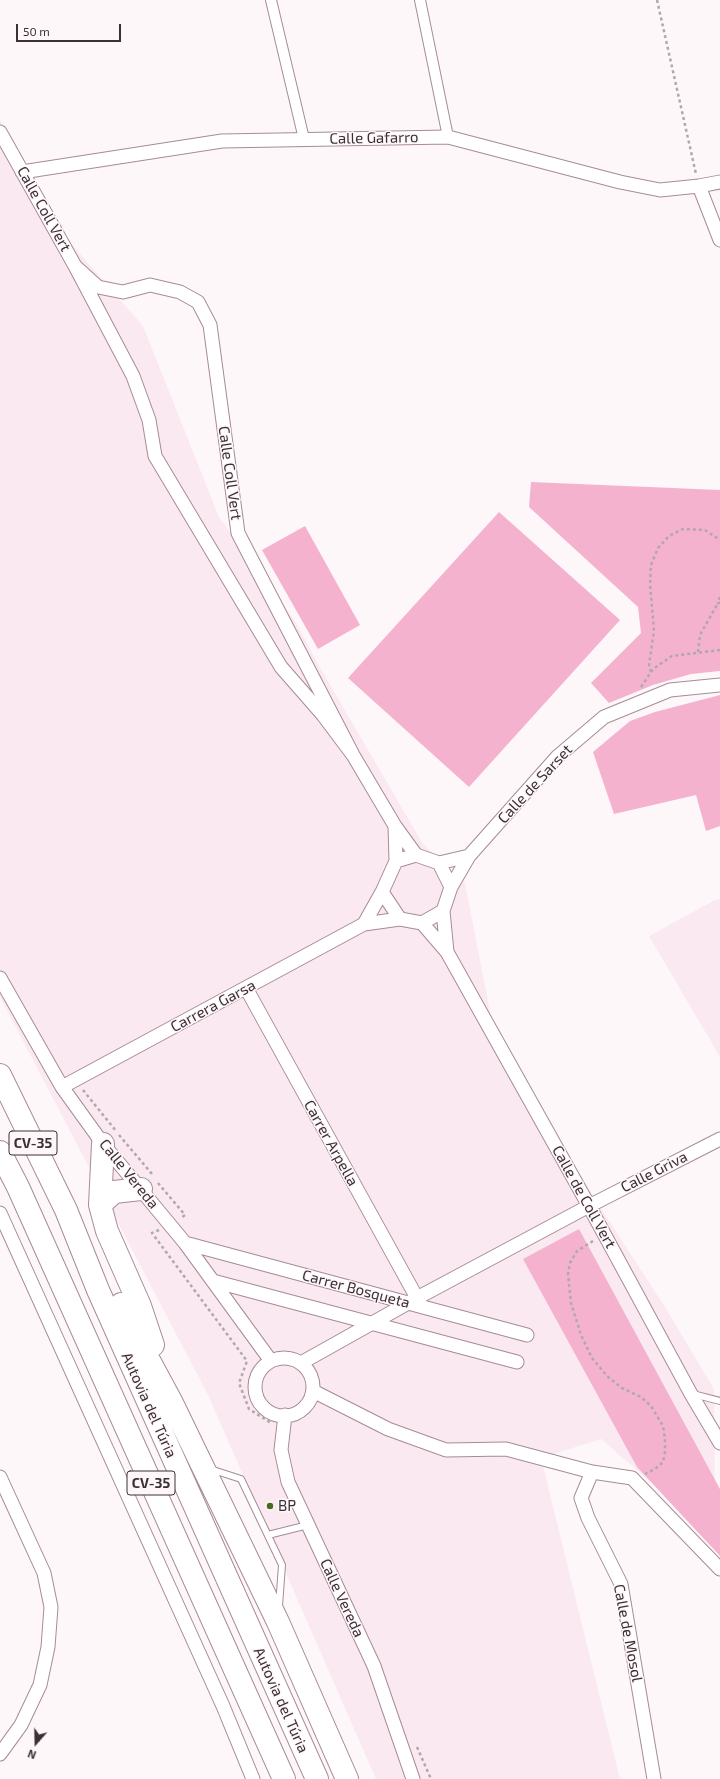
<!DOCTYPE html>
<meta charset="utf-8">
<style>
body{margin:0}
#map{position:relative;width:720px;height:1779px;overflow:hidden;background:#fef7fa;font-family:"Exo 2",sans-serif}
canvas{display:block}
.north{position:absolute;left:16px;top:1723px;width:40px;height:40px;-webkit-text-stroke:3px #fef7fa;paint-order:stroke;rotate:200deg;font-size:11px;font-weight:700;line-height:16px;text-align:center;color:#3b3035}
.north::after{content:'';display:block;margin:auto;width:14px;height:18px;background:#3b3035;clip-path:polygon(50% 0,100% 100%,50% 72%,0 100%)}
.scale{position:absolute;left:16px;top:24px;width:105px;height:18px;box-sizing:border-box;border:2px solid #3b3035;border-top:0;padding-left:5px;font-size:12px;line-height:14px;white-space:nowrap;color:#3b3035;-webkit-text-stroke:3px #fef7fa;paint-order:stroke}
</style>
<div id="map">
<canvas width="720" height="1779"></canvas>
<div class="north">N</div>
<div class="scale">50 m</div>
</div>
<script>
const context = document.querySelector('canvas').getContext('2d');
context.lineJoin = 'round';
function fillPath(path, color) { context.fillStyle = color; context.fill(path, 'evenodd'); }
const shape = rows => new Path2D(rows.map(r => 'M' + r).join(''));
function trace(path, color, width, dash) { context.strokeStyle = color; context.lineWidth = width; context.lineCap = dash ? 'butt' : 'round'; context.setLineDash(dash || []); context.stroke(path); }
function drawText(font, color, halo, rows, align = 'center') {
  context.font = font + ' "Exo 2",sans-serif'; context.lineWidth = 3; context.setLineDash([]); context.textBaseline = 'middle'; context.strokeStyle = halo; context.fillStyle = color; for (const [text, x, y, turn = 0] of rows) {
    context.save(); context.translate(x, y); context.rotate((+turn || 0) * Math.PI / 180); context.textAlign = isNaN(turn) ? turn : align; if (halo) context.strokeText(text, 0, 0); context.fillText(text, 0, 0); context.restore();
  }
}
fillPath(shape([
 [0,120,32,199,143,326,219,517,295,621,318,664,423,844,465,883,495,1038,602,1210,665,1307,714,1389,715,1495,692,1518,601,1439,541,1458,620,1779,376,1779,208,1395,0,997],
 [720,899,720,1057,649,936,715,900]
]), '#fae9f0');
fillPath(shape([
 [531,482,720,490,720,671,691,674,653,685,609,703,591,683,641,633,638,607,529,507],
 [499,512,620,620,469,787,348,678],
 [305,526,360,625,318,649,262,550],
 [720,695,720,826,706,831,696,795,614,814,593,752,630,721,655,712],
 [579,1229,720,1489,720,1556,637,1467,523,1259]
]), '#f5b2cf');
const service = shape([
 [693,1394,720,1401],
 [210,1469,241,1479,282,1565,279,1606],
 [268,1535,308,1525]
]);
const pedestrian = shape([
 [271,0,304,139],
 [420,0,448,137]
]);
const minor = shape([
 [0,132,75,266],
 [22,172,222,141,448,137,620,182,660,190,699,186,720,182],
 [699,186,720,240],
 [353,755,323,715,281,667,155,456,149,420,133,376,75,266,98,287,123,292,150,285,180,292,198,302,210,325,238,533,353,755,395,826],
 [469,856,557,757,604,717,670,690,720,685],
 [396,861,395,826,416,855],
 [439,863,469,856,451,887],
 [382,892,364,924,400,919,422,923,443,911,451,887,439,863,416,855,396,861,382,892,400,919],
 [422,923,447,952,443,911],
 [447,952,589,1206,691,1394,720,1443],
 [0,978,62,1087,103,1144,185,1243,271,1361],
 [246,988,417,1298],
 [62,1087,364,924],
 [0,1213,223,1706,253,1779],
 [185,1243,527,1335],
 [213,1281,517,1362],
 '255 1387a29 29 0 1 1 58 0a29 29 0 1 1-58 0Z',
 [301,1363,417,1298,589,1206,720,1139],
 [313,1391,388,1429,446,1450,506,1449,592,1472,632,1478,720,1569],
 [285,1415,281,1450,288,1482,374,1666,413,1779],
 [592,1472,581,1498,588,1518,621,1584,654,1779],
 [0,1477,44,1573,51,1607,48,1647,40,1685,21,1725,0,1754]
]);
const motorway = shape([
 [0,1075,66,1210,98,1290,317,1779],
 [103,1144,100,1205,107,1231,140,1306,153,1345],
 [0,1152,18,1187,284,1779],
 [100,1205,114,1192,141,1189],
 [121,1304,131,1327,172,1403,278,1622,347,1779]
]);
trace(service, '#a78b97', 8);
trace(pedestrian, '#a78b97', 12);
trace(minor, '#a78b97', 15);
trace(motorway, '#a78b97', 24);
trace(shape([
 [657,0,696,174],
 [720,597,718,603,720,603],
 [698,652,700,635,718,603],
 [651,672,649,665,654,631,650,584,651,565,658,548,669,536,683,529,705,530,720,540],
 [641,687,653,669,672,656,720,650],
 [83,1090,116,1131],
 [119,1135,152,1174],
 [158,1183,185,1215,181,1218],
 [159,1230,152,1233,247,1361,239,1383,249,1409,271,1423],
 [593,1241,577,1251,570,1263,568,1274,571,1303,581,1335,592,1358,607,1376,622,1388,641,1397,651,1406,663,1426,665,1439,665,1452,663,1462,655,1469,645,1474],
 [417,1747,431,1779]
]), '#b0a8ab', 2.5, [3, 3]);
trace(service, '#fff', 6);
trace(pedestrian, '#fff', 10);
trace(minor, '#fff', 13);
trace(motorway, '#fff', 22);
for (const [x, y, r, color] of [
 [270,1506,4,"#476920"]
]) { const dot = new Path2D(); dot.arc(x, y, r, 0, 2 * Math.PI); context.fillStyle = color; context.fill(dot); trace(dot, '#fef7fa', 1.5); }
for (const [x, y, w] of [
 [33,1143,48],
 [151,1483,48]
]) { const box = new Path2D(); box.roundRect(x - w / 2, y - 12, w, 24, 3); context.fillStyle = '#fef7fa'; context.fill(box); trace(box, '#3b3035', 1); }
drawText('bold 14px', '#3b3035', null, [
 ["CV-35",33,1143],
 ["CV-35",151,1483]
]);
drawText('15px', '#3b3035', '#fef7fa', [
 ["Calle Gafarro",374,138,-1],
 ["Calle Coll Vert",44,209,61],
 ["Calle Coll Vert",230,473,82],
 ["Calle de Sarset",535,784,-47],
 ["Carrera Garsa",213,1006,-28],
 ["Carrer Arpella",331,1143,61],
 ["Calle Griva",654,1172,-27],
 ["Calle Vereda",129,1174,51],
 ["Calle de Coll Vert",584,1197,61],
 ["Carrer Bosqueta",356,1289,15],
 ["Autovia del Túria",149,1405,66],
 ["Calle Vereda",342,1598,65],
 ["Calle de Mosol",628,1633,79],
 ["Autovia del Túria",281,1700,66]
]);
drawText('15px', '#3b3035', '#fef7fa', [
 ["BP",278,1506]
], 'left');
</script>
